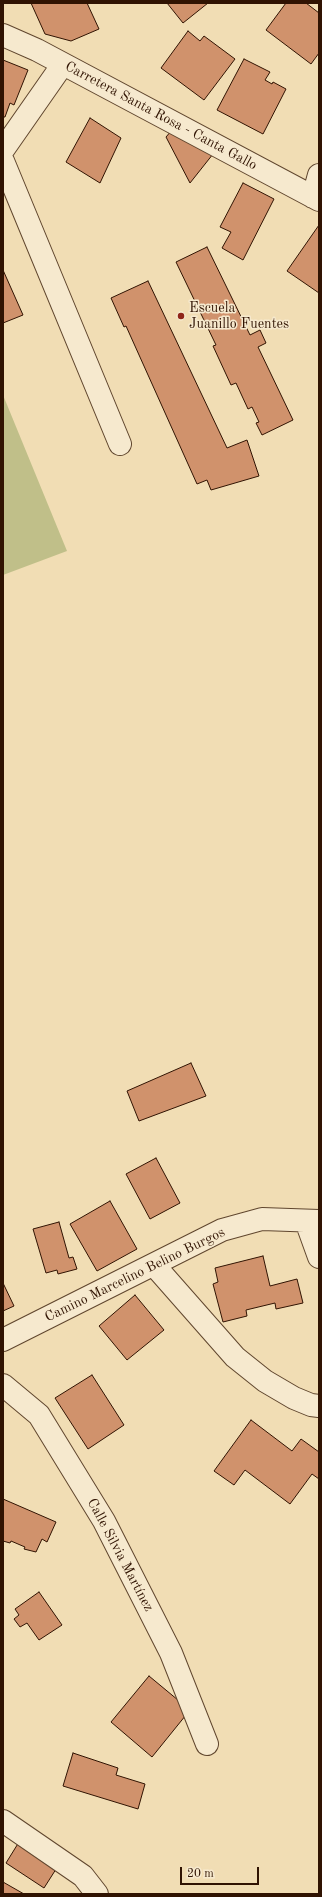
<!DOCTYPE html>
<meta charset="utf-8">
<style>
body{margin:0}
#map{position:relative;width:322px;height:1897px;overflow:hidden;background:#f1ddb4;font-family:"Old Standard TT",serif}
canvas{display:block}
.frame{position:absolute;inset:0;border:4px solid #301302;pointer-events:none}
.scale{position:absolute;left:180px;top:1867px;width:79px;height:18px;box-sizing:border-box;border:2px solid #301302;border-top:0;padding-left:5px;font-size:12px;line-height:14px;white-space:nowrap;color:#301302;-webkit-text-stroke:3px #f6e9ce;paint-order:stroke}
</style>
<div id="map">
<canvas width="322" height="1897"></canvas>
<div class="frame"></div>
<div class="scale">20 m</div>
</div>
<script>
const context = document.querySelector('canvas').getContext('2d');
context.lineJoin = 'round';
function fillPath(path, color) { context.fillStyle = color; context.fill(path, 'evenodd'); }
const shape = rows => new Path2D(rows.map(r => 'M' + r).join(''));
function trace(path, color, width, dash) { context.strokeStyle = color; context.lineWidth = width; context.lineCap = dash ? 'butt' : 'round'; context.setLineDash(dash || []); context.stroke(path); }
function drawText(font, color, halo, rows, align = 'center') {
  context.font = font + ' "Old Standard TT",serif'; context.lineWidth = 3; context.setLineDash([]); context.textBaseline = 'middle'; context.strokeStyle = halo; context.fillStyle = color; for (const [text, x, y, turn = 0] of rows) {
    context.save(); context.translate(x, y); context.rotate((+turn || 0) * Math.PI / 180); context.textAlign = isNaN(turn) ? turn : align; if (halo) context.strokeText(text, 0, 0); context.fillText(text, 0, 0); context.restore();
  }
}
fillPath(shape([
 [3,395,67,551,3,575]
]), '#c0bf89');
const building = shape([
 [31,3,87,3,99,29,71,41,45,34,31,3],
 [167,3,208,3,183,23,167,3],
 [286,3,306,3,319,13,319,53,311,64,266,30,286,3],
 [188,31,200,41,204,36,235,59,204,100,161,68,188,31],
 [244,59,270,72,265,80,272,84,273,82,286,89,263,134,217,110,244,59],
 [3,60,28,70,14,105,10,103,5,117,3,117,3,60],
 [90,118,121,138,100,183,66,162,90,118],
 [172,130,213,154,190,183,166,137,172,130],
 [243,183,274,199,243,260,222,248,231,232,220,227,243,183],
 [319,225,319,293,287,271,319,225],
 [207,247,250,335,260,330,266,343,258,347,293,420,262,435,256,423,259,422,252,407,248,409,236,383,231,385,213,346,216,345,176,262,207,247],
 [3,270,23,315,3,323,3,270],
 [148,281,227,448,247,440,259,476,211,490,207,480,197,484,126,326,124,327,111,298,148,281],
 [191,1063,206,1096,139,1121,127,1091,191,1063],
 [156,1158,180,1203,150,1219,126,1174,156,1158],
 [110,1201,137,1249,97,1271,70,1224,110,1201],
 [59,1222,69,1258,73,1257,77,1269,58,1274,57,1270,46,1273,33,1229,59,1222],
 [263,1256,270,1286,297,1279,303,1303,276,1309,275,1303,246,1310,247,1316,223,1322,213,1284,218,1282,215,1268,263,1256],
 [3,1283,14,1306,3,1311,3,1283],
 [135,1295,164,1330,127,1360,99,1326,135,1295],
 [92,1375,124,1425,88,1449,55,1398,92,1375],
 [251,1420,292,1451,301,1439,319,1452,319,1479,312,1474,290,1504,245,1470,234,1485,214,1471,251,1420],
 [3,1499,56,1522,47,1542,42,1539,36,1552,24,1549,25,1547,11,1541,10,1543,3,1541,3,1499],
 [39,1592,62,1625,39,1640,27,1623,20,1627,14,1619,19,1615,15,1609,39,1592],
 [149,1676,190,1710,152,1757,111,1722,149,1676],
 [73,1753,118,1768,116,1775,145,1784,138,1809,63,1786,73,1753],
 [19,1842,58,1866,44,1888,6,1863,19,1842],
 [3,1882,24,1894,3,1894,3,1882]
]);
fillPath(building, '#d0926c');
trace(building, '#301302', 1);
const minor = shape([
 [3,35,37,50,319,200],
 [3,150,63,64],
 [3,161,120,444],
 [313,197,319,175],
 [306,1221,319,1257],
 [154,1265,235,1357,265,1381,294,1398,311,1405,319,1406],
 [3,1340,222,1230,262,1219,319,1221],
 [3,1385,39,1415,104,1521,171,1653,207,1744],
 [3,1821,83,1876,97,1894]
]);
trace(minor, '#60462e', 24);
trace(minor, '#f6e9ce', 22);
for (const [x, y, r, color] of [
 [181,316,4,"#8f2418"]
]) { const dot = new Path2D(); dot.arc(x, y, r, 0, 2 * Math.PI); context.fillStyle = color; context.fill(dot); trace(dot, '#f6e9ce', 1.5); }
drawText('14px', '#301302', '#f6e9ce', [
 ["Carretera Santa Rosa - Canta Gallo",161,116,28],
 ["Camino Marcelino Belino Burgos",135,1275,-26],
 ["Calle Silvia Martínez",120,1555,62]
]);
drawText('14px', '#301302', '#f6e9ce', [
 ["Escuela",189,308],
 ["Juanillo Fuentes",189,324]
], 'left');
</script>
